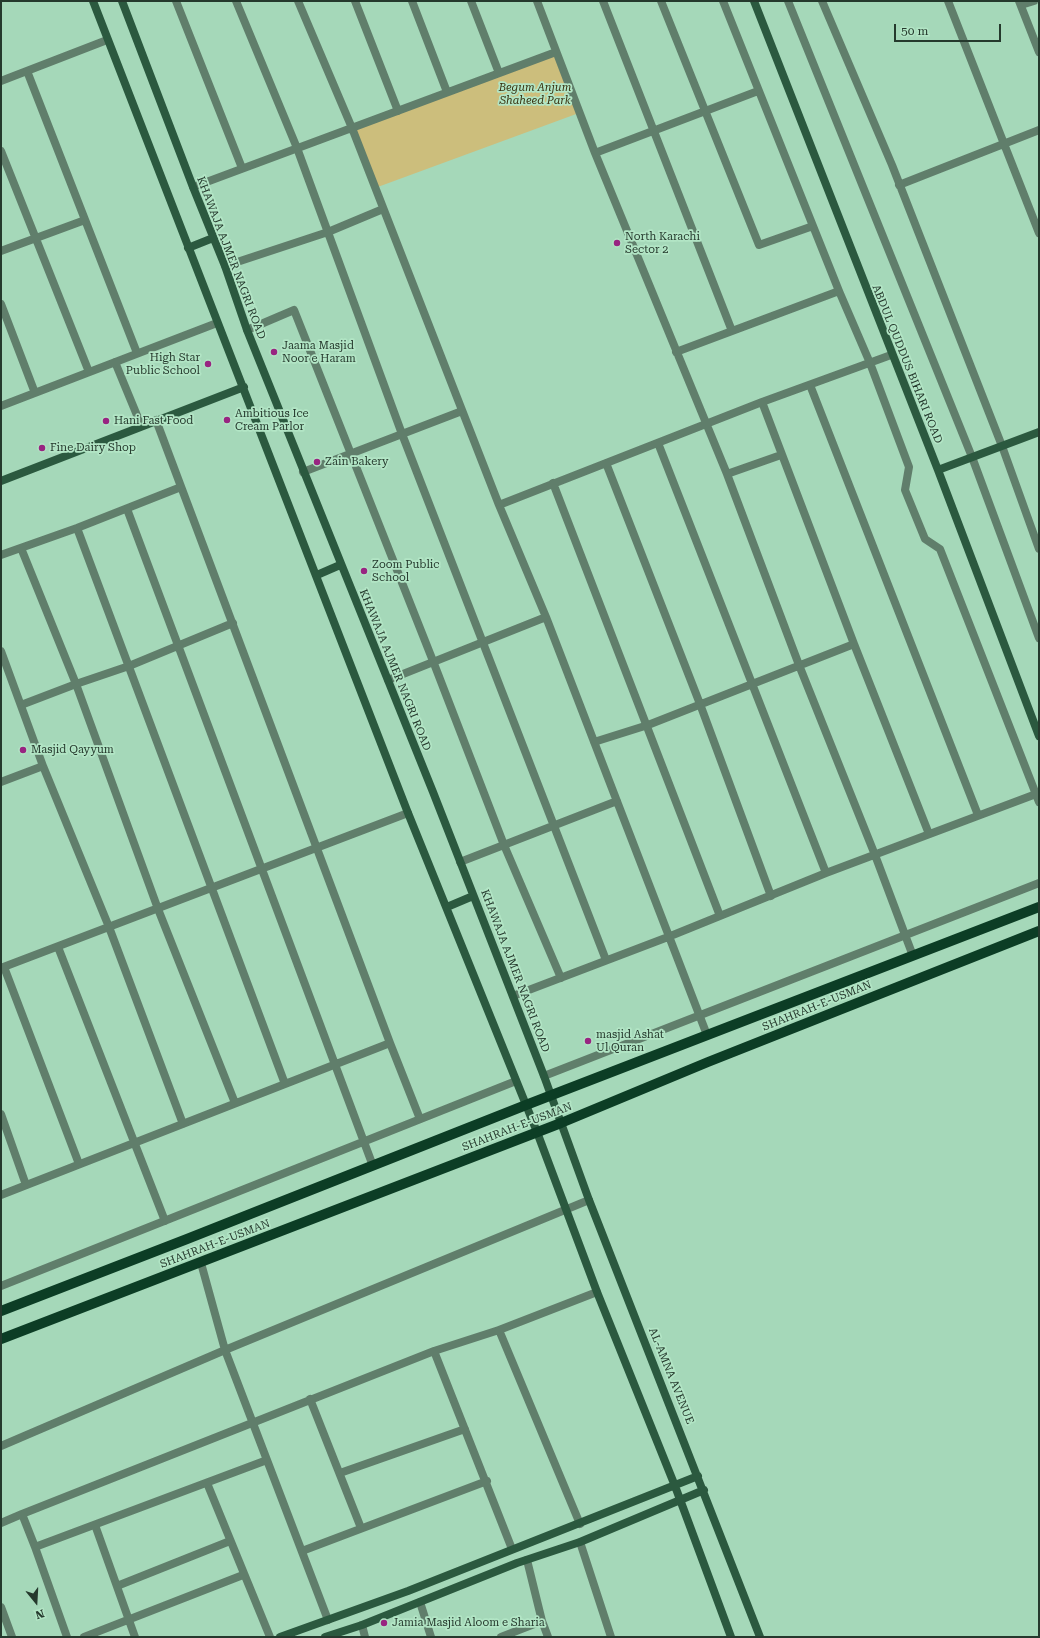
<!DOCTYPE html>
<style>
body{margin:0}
#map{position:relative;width:1040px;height:1638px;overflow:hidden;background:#a5d8b9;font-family:"Roboto Serif",serif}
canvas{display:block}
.frame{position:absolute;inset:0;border:2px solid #25392d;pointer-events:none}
.north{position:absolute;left:16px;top:1582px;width:40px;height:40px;-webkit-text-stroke:3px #b2e5c5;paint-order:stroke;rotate:162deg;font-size:11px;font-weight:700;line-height:16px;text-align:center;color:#25392d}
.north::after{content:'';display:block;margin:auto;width:14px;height:18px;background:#25392d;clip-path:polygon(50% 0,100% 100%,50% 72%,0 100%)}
.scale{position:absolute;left:894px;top:24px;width:107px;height:18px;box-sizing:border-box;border:2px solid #25392d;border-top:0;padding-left:5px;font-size:12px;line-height:14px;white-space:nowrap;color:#25392d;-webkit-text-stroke:3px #b2e5c5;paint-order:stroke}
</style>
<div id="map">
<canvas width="1040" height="1638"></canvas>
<div class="frame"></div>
<div class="north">N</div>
<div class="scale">50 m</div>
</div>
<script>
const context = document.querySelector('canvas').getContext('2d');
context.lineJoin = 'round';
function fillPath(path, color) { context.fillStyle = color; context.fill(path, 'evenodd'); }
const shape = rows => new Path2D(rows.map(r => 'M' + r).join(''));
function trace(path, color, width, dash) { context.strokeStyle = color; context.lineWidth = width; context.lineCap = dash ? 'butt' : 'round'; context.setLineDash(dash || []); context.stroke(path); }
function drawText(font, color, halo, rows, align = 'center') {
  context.font = font + ' "Roboto Serif",serif'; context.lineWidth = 3.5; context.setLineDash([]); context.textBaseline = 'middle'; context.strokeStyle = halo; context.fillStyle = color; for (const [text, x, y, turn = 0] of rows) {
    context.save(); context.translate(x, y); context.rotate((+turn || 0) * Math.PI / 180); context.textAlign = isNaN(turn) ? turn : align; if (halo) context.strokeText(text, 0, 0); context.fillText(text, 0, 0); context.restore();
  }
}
fillPath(shape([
 [556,52,579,113,375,188,352,128]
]), '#ccbe7c');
trace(shape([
 [176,1,242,168],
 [236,1,297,148,402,434,606,960],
 [298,1,352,128,499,505,546,617,707,1035],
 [355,1,398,111],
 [412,1,447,92],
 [471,1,499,73],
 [537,1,595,153,727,474,799,665,875,855,913,956],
 [603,1,732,331],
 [661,1,759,245,813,226],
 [723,1,839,291,870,363,909,467,905,490,925,539,940,549,1039,802],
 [788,1,972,457,1039,638],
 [822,1,892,165,1002,446,1039,549],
 [948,1,1039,233],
 [1019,1,1039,52],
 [1021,5,1034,1],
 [27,71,137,353],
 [1,81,107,40],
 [1,151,89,372],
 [595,153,758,91],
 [899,185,1039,130],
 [193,187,556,52],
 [1,251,85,220],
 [225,266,328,232,383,209],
 [1,304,35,393],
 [247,330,294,310,433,661,504,845,561,978],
 [676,352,839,291],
 [115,362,141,425],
 [810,385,978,815],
 [762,402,854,644,929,834],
 [1,406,217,323],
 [658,443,826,873],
 [606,463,700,704,771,896],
 [303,472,462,411],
 [727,474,781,455],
 [553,483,720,916],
 [499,505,762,402,891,355],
 [127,509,373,1166],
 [77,528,285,1084],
 [21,548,76,684,158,909,235,1103],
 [1,555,77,528,181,487],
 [1,651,43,766,109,927,183,1124],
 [388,680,546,617],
 [21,705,76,684,129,666,233,623],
 [594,742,648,725,854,644],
 [1,782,43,766],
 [460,862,617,801],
 [58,947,165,1221],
 [4,967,79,1164],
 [1,968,408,813],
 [513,996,668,937,826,873,1036,794],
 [390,1043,420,1119],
 [544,1076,1039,883],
 [1,1114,26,1185],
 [1,1195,390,1043,156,420],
 [201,1263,225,1350,328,1620],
 [1,1286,516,1081],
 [499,1330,580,1524],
 [434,1351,499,1330,597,1292],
 [310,1399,361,1528],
 [1,1446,225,1350,589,1200],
 [340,1473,465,1429],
 [207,1483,270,1637],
 [22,1514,434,1351,512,1549],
 [1,1523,22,1514,35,1547,267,1460],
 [95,1525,135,1637],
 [580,1542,611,1637],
 [35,1547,67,1637],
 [302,1551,487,1481],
 [527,1560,542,1621,548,1637],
 [117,1586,230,1541],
 [420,1602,431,1637],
 [1,1607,12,1637],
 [362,1625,365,1637],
 [84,1637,243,1575],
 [501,1637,542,1621]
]), '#607e6b', 8);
trace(shape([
 [93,1,408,813,537,1132,597,1292,675,1486,731,1637],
 [122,1,193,187,225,266,247,330,433,792,544,1076,589,1200,760,1637],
 [754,1,938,470,1039,736],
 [188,248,213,238],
 [938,470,1039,432],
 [1,481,244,387],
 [317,575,340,565],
 [447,907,473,896],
 [280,1637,408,1591,698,1476],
 [325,1637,362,1625,517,1563,580,1542,704,1490]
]), '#2b593f', 8);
trace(shape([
 [1,1311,187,1239,526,1105,1039,907],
 [1,1339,561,1123,708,1062,1039,931]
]), '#0c3d25', 10);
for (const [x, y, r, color] of [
 [617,243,4,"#982481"],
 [274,352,4,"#982481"],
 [208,364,4,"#982481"],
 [227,420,4,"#982481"],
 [106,421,4,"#982481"],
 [42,448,4,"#982481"],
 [317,462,4,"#982481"],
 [364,571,4,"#982481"],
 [23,750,4,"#982481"],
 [588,1041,4,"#982481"],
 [384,1623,4,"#982481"]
]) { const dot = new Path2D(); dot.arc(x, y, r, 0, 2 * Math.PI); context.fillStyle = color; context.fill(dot); trace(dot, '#b2e5c5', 1.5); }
drawText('italic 11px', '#393210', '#b2e5c5', [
 ["Begum Anjum",535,88],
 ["Shaheed Park",535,101]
]);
drawText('11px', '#25392d', '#b2e5c5', [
 ["North Karachi",625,237],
 ["Sector 2",625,250],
 ["Jaama Masjid",282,346],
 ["Noor e Haram",282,359],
 ["High Star",200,358,"right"],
 ["Public School",200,371,"right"],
 ["Ambitious Ice",235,414],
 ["Cream Parlor",235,427],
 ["Hani Fast Food",114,421],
 ["Fine Dairy Shop",50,448],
 ["Zain Bakery",325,462],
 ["Zoom Public",372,565],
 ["School",372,578],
 ["Masjid Qayyum",31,750],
 ["masjid Ashat",596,1035],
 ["Ul Quran",596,1048],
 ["Jamia Masjid Aloom e Sharia",392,1623]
], 'left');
drawText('11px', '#25392d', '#b2e5c5', [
 ["KHAWAJA AJMER NAGRI ROAD",231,258,69],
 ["ABDUL QUDDUS BIHARI ROAD",907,364,68],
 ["KHAWAJA AJMER NAGRI ROAD",395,670,68],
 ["KHAWAJA AJMER NAGRI ROAD",515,971,69],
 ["SHAHRAH-E-USMAN",817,1006,-22],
 ["SHAHRAH-E-USMAN",517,1127,-21],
 ["SHAHRAH-E-USMAN",215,1244,-21],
 ["AL-AMNA AVENUE",671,1376,68]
]);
</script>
